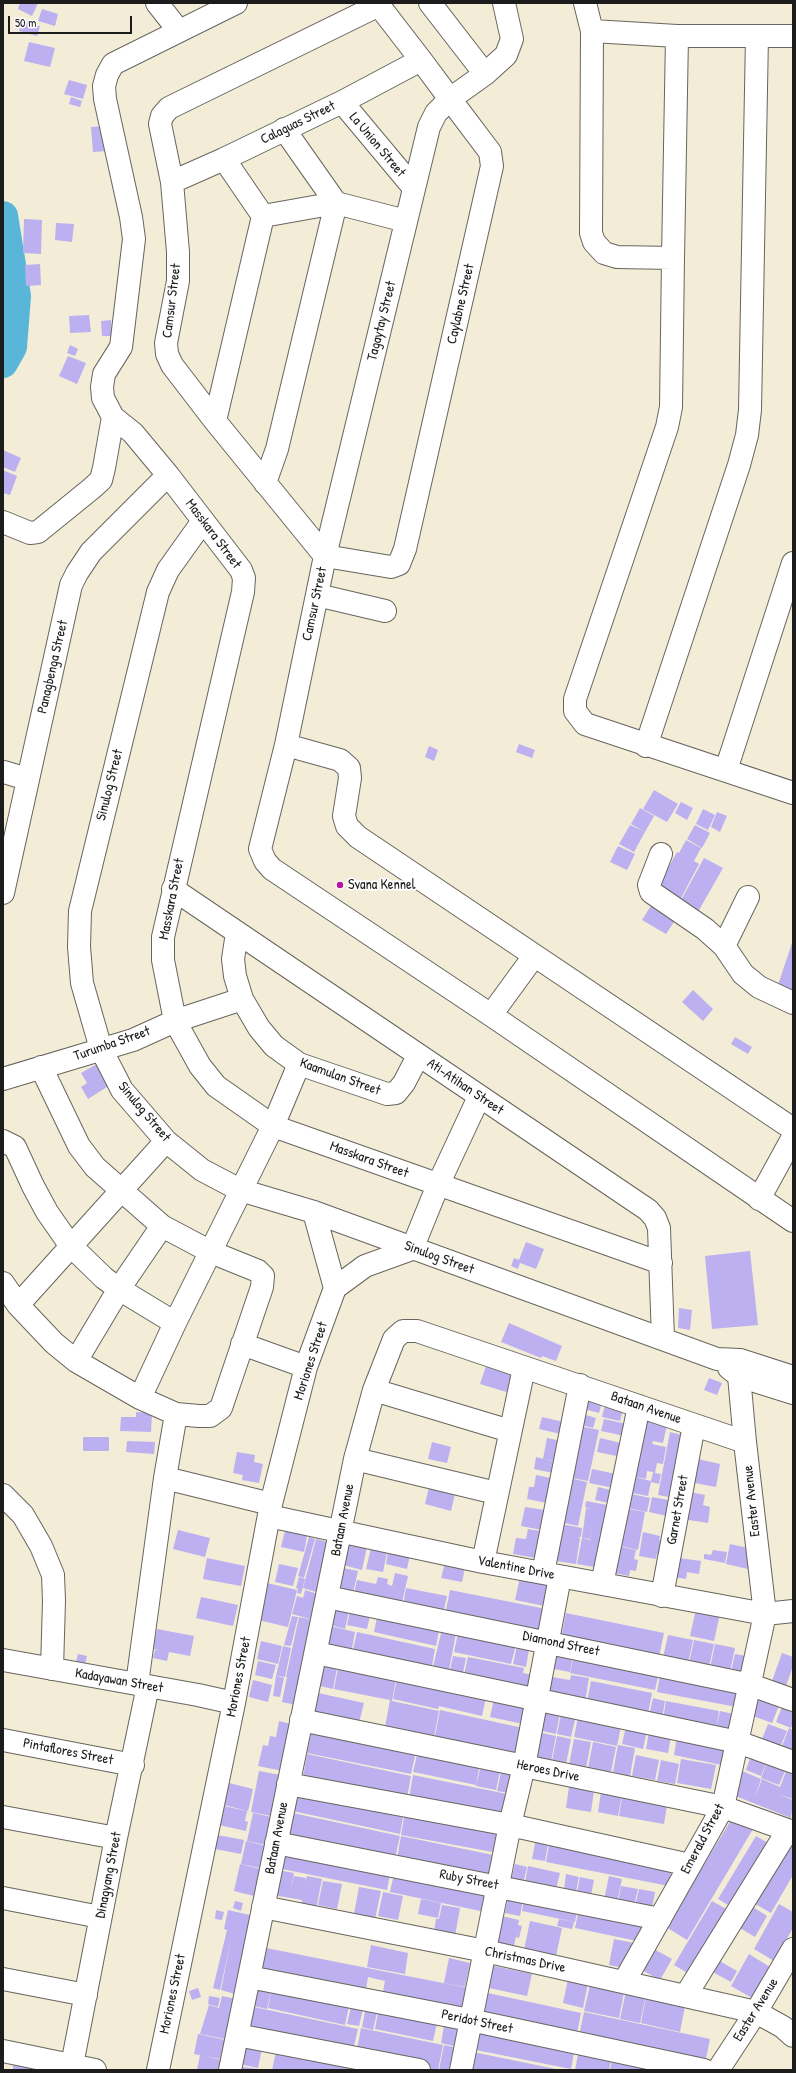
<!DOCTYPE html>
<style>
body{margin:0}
#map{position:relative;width:796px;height:2073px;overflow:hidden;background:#f3ecd7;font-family:"Patrick Hand",sans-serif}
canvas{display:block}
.frame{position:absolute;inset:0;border:4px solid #1c1c1c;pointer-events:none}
.scale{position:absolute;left:8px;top:16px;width:124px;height:18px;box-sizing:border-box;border:2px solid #1c1c1c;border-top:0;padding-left:5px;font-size:12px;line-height:14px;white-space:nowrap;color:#1c1c1c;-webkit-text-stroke:3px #fff;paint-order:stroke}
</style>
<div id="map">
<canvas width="796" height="2073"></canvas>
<div class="frame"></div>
<div class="scale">50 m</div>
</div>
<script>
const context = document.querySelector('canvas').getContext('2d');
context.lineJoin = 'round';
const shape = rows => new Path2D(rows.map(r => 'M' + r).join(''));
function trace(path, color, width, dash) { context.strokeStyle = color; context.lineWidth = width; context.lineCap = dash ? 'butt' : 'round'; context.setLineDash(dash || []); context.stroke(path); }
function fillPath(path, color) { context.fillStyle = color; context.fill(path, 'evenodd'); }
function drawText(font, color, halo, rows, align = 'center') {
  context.font = font + ' "Patrick Hand",sans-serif'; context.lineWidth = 3.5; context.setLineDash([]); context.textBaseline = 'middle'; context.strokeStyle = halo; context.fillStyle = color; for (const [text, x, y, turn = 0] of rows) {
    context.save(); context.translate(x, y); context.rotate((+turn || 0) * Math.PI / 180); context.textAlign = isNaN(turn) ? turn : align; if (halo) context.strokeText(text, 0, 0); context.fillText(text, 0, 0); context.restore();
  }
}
trace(shape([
 [3,216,16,296,12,347,3,363]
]), '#5ab6d8', 30);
fillPath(shape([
 [20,3,38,3,32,16,18,9],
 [42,9,58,14,55,26,38,21],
 [22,21,40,26,37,36,19,31],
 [29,42,55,48,50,67,24,61],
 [69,80,87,85,83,99,64,94],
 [71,97,82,101,80,107,69,104],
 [106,126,108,151,93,152,91,127],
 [24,219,42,220,41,254,23,253],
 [56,223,74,224,72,242,55,240],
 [40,264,41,285,26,286,25,265],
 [89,315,91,332,70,333,69,316],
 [111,320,112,336,102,336,101,321],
 [70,345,78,349,75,356,67,353],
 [68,356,86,363,77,384,59,376],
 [3,450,21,458,15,472,3,467],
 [3,470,17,476,10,495,3,493],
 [519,744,535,750,532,758,516,752],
 [429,746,438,750,434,761,425,757],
 [654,790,678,804,667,822,643,809],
 [681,802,693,808,687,820,675,813],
 [640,808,654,816,645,832,631,824],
 [703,809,715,815,708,830,696,824],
 [717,812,727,816,720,832,711,827],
 [630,825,645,832,634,852,619,844],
 [695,825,710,833,702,848,687,839],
 [686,840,701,848,694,861,699,864,680,900,657,888,677,852,679,853],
 [618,846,635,854,627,870,610,862],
 [704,858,723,868,698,912,680,902],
 [652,904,676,919,666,934,642,920],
 [793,940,793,993,777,988],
 [693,990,713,1009,703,1021,682,1002],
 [735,1037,752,1047,748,1054,731,1044],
 [97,1064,110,1085,88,1099,81,1087,87,1083,81,1073],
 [526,1242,544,1249,536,1269,520,1263,518,1269,511,1266,514,1258,519,1260],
 [750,1251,758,1325,712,1329,705,1256],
 [679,1308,692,1310,690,1330,678,1328],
 [509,1323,562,1346,556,1361,542,1356,541,1358,501,1342],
 [487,1363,517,1373,510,1393,480,1384],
 [709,1378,722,1383,717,1395,704,1390],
 [582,1397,602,1402,599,1413,580,1408],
 [606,1401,623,1410,620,1421,602,1417],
 [136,1412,152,1413,151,1432,120,1431,121,1417,136,1417],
 [579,1413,596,1418,593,1428,576,1424],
 [642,1415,668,1420,663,1443,653,1441,652,1444,666,1447,663,1464,657,1463,655,1473,661,1474,659,1484,651,1482,648,1496,627,1492,630,1476,651,1481,653,1472,647,1471,646,1479,630,1476],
 [542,1417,568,1423,565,1435,539,1429],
 [604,1419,627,1424,625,1436,601,1431],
 [574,1425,599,1430,588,1481,562,1476],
 [670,1432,686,1436,674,1498,658,1495],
 [83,1437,109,1437,109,1451,83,1451],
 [547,1438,566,1442,562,1462,543,1459],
 [600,1438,625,1444,622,1457,597,1452],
 [127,1441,155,1442,154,1454,126,1452],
 [432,1442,451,1447,447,1463,428,1459],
 [237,1452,255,1455,254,1462,263,1464,259,1483,242,1480,243,1475,233,1473],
 [536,1457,560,1463,558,1474,534,1469],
 [689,1457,720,1464,716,1487,684,1481],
 [592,1469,621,1475,619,1489,589,1483],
 [536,1475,556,1479,552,1504,527,1499,529,1487,534,1487],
 [565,1477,587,1482,578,1526,555,1521],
 [431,1479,457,1485,451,1511,425,1504],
 [598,1487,615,1491,613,1504,595,1500],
 [685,1491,705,1495,703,1505,710,1507,708,1523,683,1519],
 [627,1493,650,1498,647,1512,624,1507],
 [652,1497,674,1501,671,1517,649,1512],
 [586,1501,613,1506,599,1568,577,1564,582,1538,590,1540,593,1524,590,1539,582,1538,586,1508,592,1509,585,1507],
 [525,1507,551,1511,547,1531,521,1526],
 [620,1507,645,1512,638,1550,613,1544],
 [556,1523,582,1528,581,1537,578,1537,580,1538,576,1564,549,1560],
 [528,1529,546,1532,541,1559,513,1554,516,1538,526,1539],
 [178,1530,210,1538,205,1557,173,1549],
 [285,1531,307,1536,304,1552,281,1547],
 [643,1532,660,1536,659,1540,667,1541,664,1556,657,1554,656,1559,639,1556],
 [309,1537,315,1539,304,1578,298,1576],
 [316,1539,332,1543,319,1593,303,1588],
 [348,1543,367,1547,362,1570,343,1565],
 [730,1544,753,1549,748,1569,726,1564],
 [614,1545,636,1550,634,1559,638,1560,636,1571,630,1570,629,1576,609,1572],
 [389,1546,411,1551,407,1569,386,1564],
 [371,1548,387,1552,383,1572,366,1569],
 [713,1550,727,1552,725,1563,704,1559,704,1554,711,1555],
 [671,1557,701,1561,699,1574,687,1572,686,1579,668,1576],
 [207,1558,245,1566,241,1586,203,1579],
 [445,1563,465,1567,462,1582,441,1578],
 [279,1564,298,1568,293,1586,275,1582],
 [343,1568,358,1571,352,1597,337,1594],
 [395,1573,408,1576,401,1607,353,1598,357,1580,376,1584,378,1577,388,1579,387,1584,392,1586],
 [521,1573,555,1580,549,1607,515,1600],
 [299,1577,305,1579,301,1594,297,1593,298,1589,296,1588],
 [267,1583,297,1590,288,1627,258,1620],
 [406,1588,447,1596,443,1614,403,1606],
 [305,1590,321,1595,314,1620,292,1614,297,1596,303,1598],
 [450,1590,546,1609,540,1634,445,1615],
 [201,1597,238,1605,233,1626,196,1618],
 [335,1603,350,1606,345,1629,330,1625],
 [351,1607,371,1611,367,1629,347,1625],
 [696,1609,720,1614,714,1641,690,1636],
 [378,1613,440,1626,436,1646,374,1632],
 [566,1613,664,1633,659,1657,561,1638],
 [292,1616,298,1617,291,1646,284,1645],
 [299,1617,313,1620,296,1705,282,1702,287,1677,286,1677],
 [443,1625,457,1628,448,1675,432,1671],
 [330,1626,355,1632,351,1654,325,1649],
 [459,1628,517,1641,511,1664,454,1652],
 [157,1629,194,1636,190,1656,169,1652,167,1661,153,1658,155,1650,160,1650,153,1649],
 [357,1632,435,1649,431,1671,352,1654],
 [668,1635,693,1640,688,1663,663,1658],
 [694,1640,714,1644,709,1667,689,1663],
 [261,1641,282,1646,278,1664,257,1659],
 [518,1641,530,1644,526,1667,513,1664],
 [715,1644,735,1648,730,1672,710,1668],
 [283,1646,291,1648,285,1677,276,1676],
 [558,1647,574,1650,570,1672,554,1669],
 [575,1651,660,1668,655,1690,570,1673],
 [782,1653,793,1657,793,1666,786,1686,772,1681],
 [78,1654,87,1656,85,1664,76,1662],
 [735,1654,751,1657,747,1675,731,1672],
 [453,1656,466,1658,462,1678,449,1675],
 [468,1657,524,1668,523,1673,533,1675,530,1692,463,1679],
 [325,1660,338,1663,333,1689,320,1686],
 [258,1661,276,1665,272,1679,255,1675],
 [339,1663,397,1675,392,1701,439,1711,434,1737,385,1727,390,1700,334,1689],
 [661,1669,746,1687,742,1708,657,1692],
 [398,1674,487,1693,482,1716,439,1706,438,1709,393,1699],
 [571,1675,589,1678,585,1702,549,1695,552,1677,570,1680],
 [276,1676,284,1678,280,1697,273,1696],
 [253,1680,272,1685,268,1702,249,1697],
 [591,1681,652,1693,648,1714,587,1702],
 [762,1690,782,1698,772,1723,753,1716],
 [318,1693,364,1703,359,1723,313,1712],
 [495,1695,528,1703,523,1724,490,1717],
 [653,1698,665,1701,662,1719,649,1716],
 [785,1699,793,1702,793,1723,791,1728,776,1722],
 [666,1701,719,1711,716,1729,663,1719],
 [544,1705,561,1708,556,1734,538,1730],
 [562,1709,577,1711,571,1737,557,1734],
 [440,1710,523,1728,517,1754,435,1736],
 [720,1711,738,1715,735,1733,716,1729],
 [579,1712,622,1721,617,1746,574,1737],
 [279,1721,291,1724,288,1772,258,1766,263,1745,268,1746,270,1736,276,1737],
 [627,1722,648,1726,643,1749,622,1744],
 [768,1724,787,1731,778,1752,760,1744],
 [650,1726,672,1731,668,1753,646,1749],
 [789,1728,793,1730,793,1756,780,1751],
 [312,1730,416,1752,411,1774,307,1753],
 [678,1731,731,1742,726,1766,674,1755],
 [538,1732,556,1736,551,1762,533,1758],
 [557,1736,571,1739,566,1764,552,1761],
 [574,1739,591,1742,586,1768,569,1765],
 [593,1742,616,1747,611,1772,588,1768],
 [618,1745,635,1748,630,1776,613,1772],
 [753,1750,769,1756,761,1776,746,1770],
 [418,1751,480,1764,476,1785,413,1772],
 [307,1754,411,1776,407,1798,303,1777],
 [770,1754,789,1762,779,1785,761,1778],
 [636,1755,659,1760,655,1780,632,1776],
 [681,1759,716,1765,711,1789,677,1783],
 [661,1760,679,1764,675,1784,657,1781],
 [482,1761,501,1766,496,1790,476,1786],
 [789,1764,793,1766,793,1799,777,1794,793,1800,791,1818,733,1795,742,1771,761,1779,754,1800,762,1779,780,1787],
 [502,1767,520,1771,515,1794,497,1791],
 [259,1771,286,1776,276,1817,251,1812],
 [413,1775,512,1795,506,1816,409,1798],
 [570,1780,595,1784,591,1812,566,1808],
 [229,1783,253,1789,248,1811,224,1805],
 [602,1785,623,1789,618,1816,598,1812],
 [293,1788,404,1812,400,1834,288,1810],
 [623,1791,668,1799,664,1824,619,1816],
 [224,1806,247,1811,245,1821,248,1822,246,1831,219,1825],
 [288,1812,400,1836,395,1858,284,1834],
 [405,1812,502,1832,498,1853,401,1835],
 [736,1812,756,1824,687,1940,666,1927],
 [253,1813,276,1818,270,1846,247,1841],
 [217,1835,244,1840,241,1854,215,1849],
 [401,1836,498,1856,494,1878,397,1859],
 [756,1836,775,1847,737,1910,718,1899],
 [536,1838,549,1840,545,1861,532,1859],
 [550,1840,673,1861,669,1886,546,1862],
 [246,1841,270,1847,265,1869,241,1864],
 [793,1841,793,1875,771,1913,750,1901],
 [286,1849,391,1869,387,1890,282,1869],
 [240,1864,265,1870,258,1897,234,1891],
 [515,1864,527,1867,523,1884,511,1881],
 [528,1866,560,1873,556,1889,525,1882],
 [395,1869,490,1888,485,1912,390,1892],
 [278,1870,294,1873,291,1889,294,1876,306,1878,305,1883,307,1876,322,1879,316,1909,301,1906,302,1900,273,1895],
 [566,1874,579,1877,576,1892,564,1890],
 [609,1876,622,1879,617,1903,604,1900],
 [580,1877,594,1880,591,1895,577,1893],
 [323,1881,342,1884,337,1909,318,1905],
 [621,1886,638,1889,634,1906,618,1903],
 [359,1887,381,1891,375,1919,354,1914],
 [639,1889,655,1892,652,1909,635,1906],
 [383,1892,403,1896,398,1920,378,1916],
 [509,1892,524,1895,520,1916,505,1913],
 [525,1894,578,1905,575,1922,522,1911],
 [421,1899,441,1903,438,1918,418,1914],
 [235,1901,243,1903,241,1911,233,1908],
 [712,1901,735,1914,696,1978,674,1965],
 [580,1903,650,1921,637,1941,575,1928],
 [748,1904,767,1916,755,1937,735,1925],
 [779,1904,793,1912,793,1928,774,1961,754,1949],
 [442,1905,460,1908,455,1936,434,1932,436,1919,439,1919],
 [216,1910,224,1912,222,1920,215,1919],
 [228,1910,254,1916,250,1935,238,1932,250,1935,235,1994,221,1990,231,1940,220,1990,213,1988,227,1930,224,1929],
 [497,1915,519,1920,518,1925,522,1926,519,1938,516,1937,513,1950,491,1946],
 [559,1919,574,1922,572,1929,557,1926],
 [530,1921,562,1928,556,1956,524,1950],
 [614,1939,634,1943,629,1969,609,1965],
 [371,1945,408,1953,405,1974,367,1967],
 [266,1948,468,1988,463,2014,382,1997,385,1981,368,1977,365,1995,261,1974],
 [652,1948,672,1959,660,1980,640,1969],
 [749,1954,770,1967,752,1998,731,1986],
 [449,1958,470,1963,465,1987,444,1983],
 [716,1959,737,1971,731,1982,709,1970],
 [489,1965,532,1974,527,1996,484,1987],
 [568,1979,588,1983,583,2008,563,2003],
 [255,1982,272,1985,267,2009,250,2005],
 [272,1985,350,2002,345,2025,268,2008],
 [590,1985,624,1992,619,2018,584,2011],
 [198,1988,201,1997,192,2000,189,1991],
 [626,1991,646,1995,640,2023,620,2019],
 [483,1992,581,2013,576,2038,478,2016],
 [209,1996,220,1998,218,2007,208,2004],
 [222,1996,236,1999,230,2040,200,2034,209,2005,219,2008],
 [646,1997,685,2006,680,2032,641,2023],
 [352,2002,364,2005,359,2026,347,2024],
 [366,2006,378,2008,373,2030,362,2027],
 [254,2007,358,2029,352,2054,248,2033],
 [379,2007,438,2019,433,2041,375,2029],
 [584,2012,710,2039,705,2063,579,2036],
 [445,2020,463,2024,458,2047,441,2043],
 [361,2028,443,2045,438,2070,428,2070,356,2055],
 [480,2029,575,2048,571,2069,476,2050],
 [198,2034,230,2041,226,2060,194,2054],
 [244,2040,263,2044,258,2068,239,2064],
 [444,2045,458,2048,454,2070,439,2070],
 [277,2047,351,2062,349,2070,272,2070],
 [579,2049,613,2052,609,2070,575,2070],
 [473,2052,556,2069,556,2070,469,2070],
 [200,2055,226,2061,224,2070,197,2070],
 [613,2056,676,2070,610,2070],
 [13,2065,32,2068,32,2070,13,2070],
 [237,2066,257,2069,256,2070,236,2070]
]), '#bcb0f1');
const minor = shape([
 [157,3,179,31],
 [377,3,421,60,450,99,490,152,492,166,405,549,399,564,391,567,325,556,429,127,436,113,450,99,485,74,506,55,512,39,504,3],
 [430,3,485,74],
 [585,3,592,31,677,36,793,36],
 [379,5,169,108,162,116,160,124,172,182,178,252,178,281,166,343,167,354,172,365,215,421,325,556,286,745,260,849,265,861,272,869,491,1015,793,1221],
 [592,31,591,233,594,242,604,253,617,257,673,258,671,407,667,427,575,699,575,711,585,724,793,793],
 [342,102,413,187],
 [172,182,224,159,342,102,421,60],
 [263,216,336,203,406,221],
 [673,258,677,36],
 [113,417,133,433,168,475,241,570,244,578,243,592,163,937,163,960,175,1021,200,1066,216,1086,273,1126,661,1263],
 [215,421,263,216,224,159],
 [265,483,277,449,336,203,284,129],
 [203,521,168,570,158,592,80,911,79,947,82,983,101,1049,122,1090,166,1141,202,1170,240,1190,314,1212,717,1359,740,1360,793,1377],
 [3,522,30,533,38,532,91,489,101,480,104,468,113,417,103,398,102,387,104,374,121,347,134,239,131,217,105,99,104,86,107,75,113,64,236,3],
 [317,595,385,611],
 [286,745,340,760,349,768,350,778,344,816,347,826,358,837,793,1129],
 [646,746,739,465,747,435,750,410,757,36],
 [726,770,793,563],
 [4,772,27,779],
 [661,854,649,885,651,892,705,929,724,946,743,974,759,987,793,1003],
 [173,889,648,1210,655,1218,659,1228,663,1339],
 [3,893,71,585,77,573,91,552,168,475],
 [237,933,233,959,235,976,242,999,259,1028,274,1046,299,1064,387,1094,396,1093,404,1083,418,1056],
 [724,946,748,897],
 [491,1015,534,956],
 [3,1079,133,1040,175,1021,242,999],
 [3,1141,15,1147,33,1186,47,1212,70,1245,104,1278,119,1289,175,1323],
 [759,1199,793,1137],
 [3,1283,18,1305,54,1343,76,1361,140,1398,176,1414,199,1416,210,1416,221,1408,262,1287,263,1276,258,1271,211,1252,162,1226,95,1167,79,1146,41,1067],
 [335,1288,365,1266,412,1249,438,1185,479,1097],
 [18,1305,166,1141],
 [242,1344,306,1367],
 [740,1360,739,1376,745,1442,765,1614,793,1611],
 [76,1361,119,1289,162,1226],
 [729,1368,739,1376,793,1393],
 [374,1390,510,1431],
 [140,1398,175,1323,273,1126,299,1064],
 [355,1459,496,1493],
 [165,1478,271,1504],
 [3,1495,23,1515,41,1546,53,1575,54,1601,52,1669],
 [269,1516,483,1562,765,1614,723,1807,624,1982],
 [483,1562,524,1368],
 [543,1573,580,1385],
 [602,1584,639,1406],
 [662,1596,694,1425],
 [327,1597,751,1685,793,1700],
 [316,1653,738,1742,793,1762],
 [3,1660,198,1695,234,1703],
 [137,1684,165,1478,176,1414],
 [301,1720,723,1807,793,1832],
 [3,1740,133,1765],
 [288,1784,510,1825,690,1865],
 [3,1817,116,1838],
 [276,1843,660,1919],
 [3,1898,100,1917],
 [263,1907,485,1951,756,2012,783,2027,793,2036],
 [249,1977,470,2020,704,2070],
 [3,1979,86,1995],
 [686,1995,788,1830],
 [237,2035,419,2070],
 [3,2051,95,2070],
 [72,2065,116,1838,148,1686],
 [158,2070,234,1703,271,1504,306,1367,335,1288,314,1212],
 [230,2070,355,1459,374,1390,394,1339,403,1331,417,1331,745,1442],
 [461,2070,510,1825,524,1766,560,1577],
 [718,2070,756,2012,793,1949]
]);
trace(minor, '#67655d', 24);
trace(minor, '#fff', 22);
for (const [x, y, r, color] of [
 [340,885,4,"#b5179e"]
]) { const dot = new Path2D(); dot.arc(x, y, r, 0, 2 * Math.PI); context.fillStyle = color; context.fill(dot); trace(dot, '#fff', 1.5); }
drawText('14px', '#1c1c1c', '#fff', [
 ["Calaguas Street",298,123,-26],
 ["La Union Street",377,145,50],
 ["Camsur Street",172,301,-83],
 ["Caylabne Street",461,304,-77],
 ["Tagaytay Street",382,321,-76],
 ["Masskara Street",213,534,53],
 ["Camsur Street",315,604,-78],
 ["Panagbenga Street",53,667,-77],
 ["Sinulog Street",110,785,-76],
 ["Masskara Street",172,899,-79],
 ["Turumba Street",112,1044,-19],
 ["Kaamulan Street",340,1077,20],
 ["Ati-Atihan Street",465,1087,34],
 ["Sinulog Street",144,1112,50],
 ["Masskara Street",369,1160,20],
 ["Sinulog Street",439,1258,20],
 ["Moriones Street",311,1361,-72],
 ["Bataan Avenue",646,1408,19],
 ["Easter Avenue",752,1501,-96],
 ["Garnet Street",678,1510,-80],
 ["Bataan Avenue",343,1520,-79],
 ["Valentine Drive",516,1568,11],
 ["Diamond Street",561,1644,12],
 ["Moriones Street",239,1677,-79],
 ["Kadayawan Street",119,1681,10],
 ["Pintaflores Street",68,1752,11],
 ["Heroes Drive",548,1771,12],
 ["Bataan Avenue",277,1838,-79],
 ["Emerald Street",703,1839,-62],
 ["Dinagyang Street",109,1875,-79],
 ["Ruby Street",469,1880,11],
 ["Christmas Drive",525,1960,12],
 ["Moriones Street",173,1994,-78],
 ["Easter Avenue",756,2010,-58],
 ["Peridot Street",477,2022,12]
]);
drawText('14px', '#1c1c1c', '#fff', [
 ["Svana Kennel",348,885]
], 'left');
</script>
